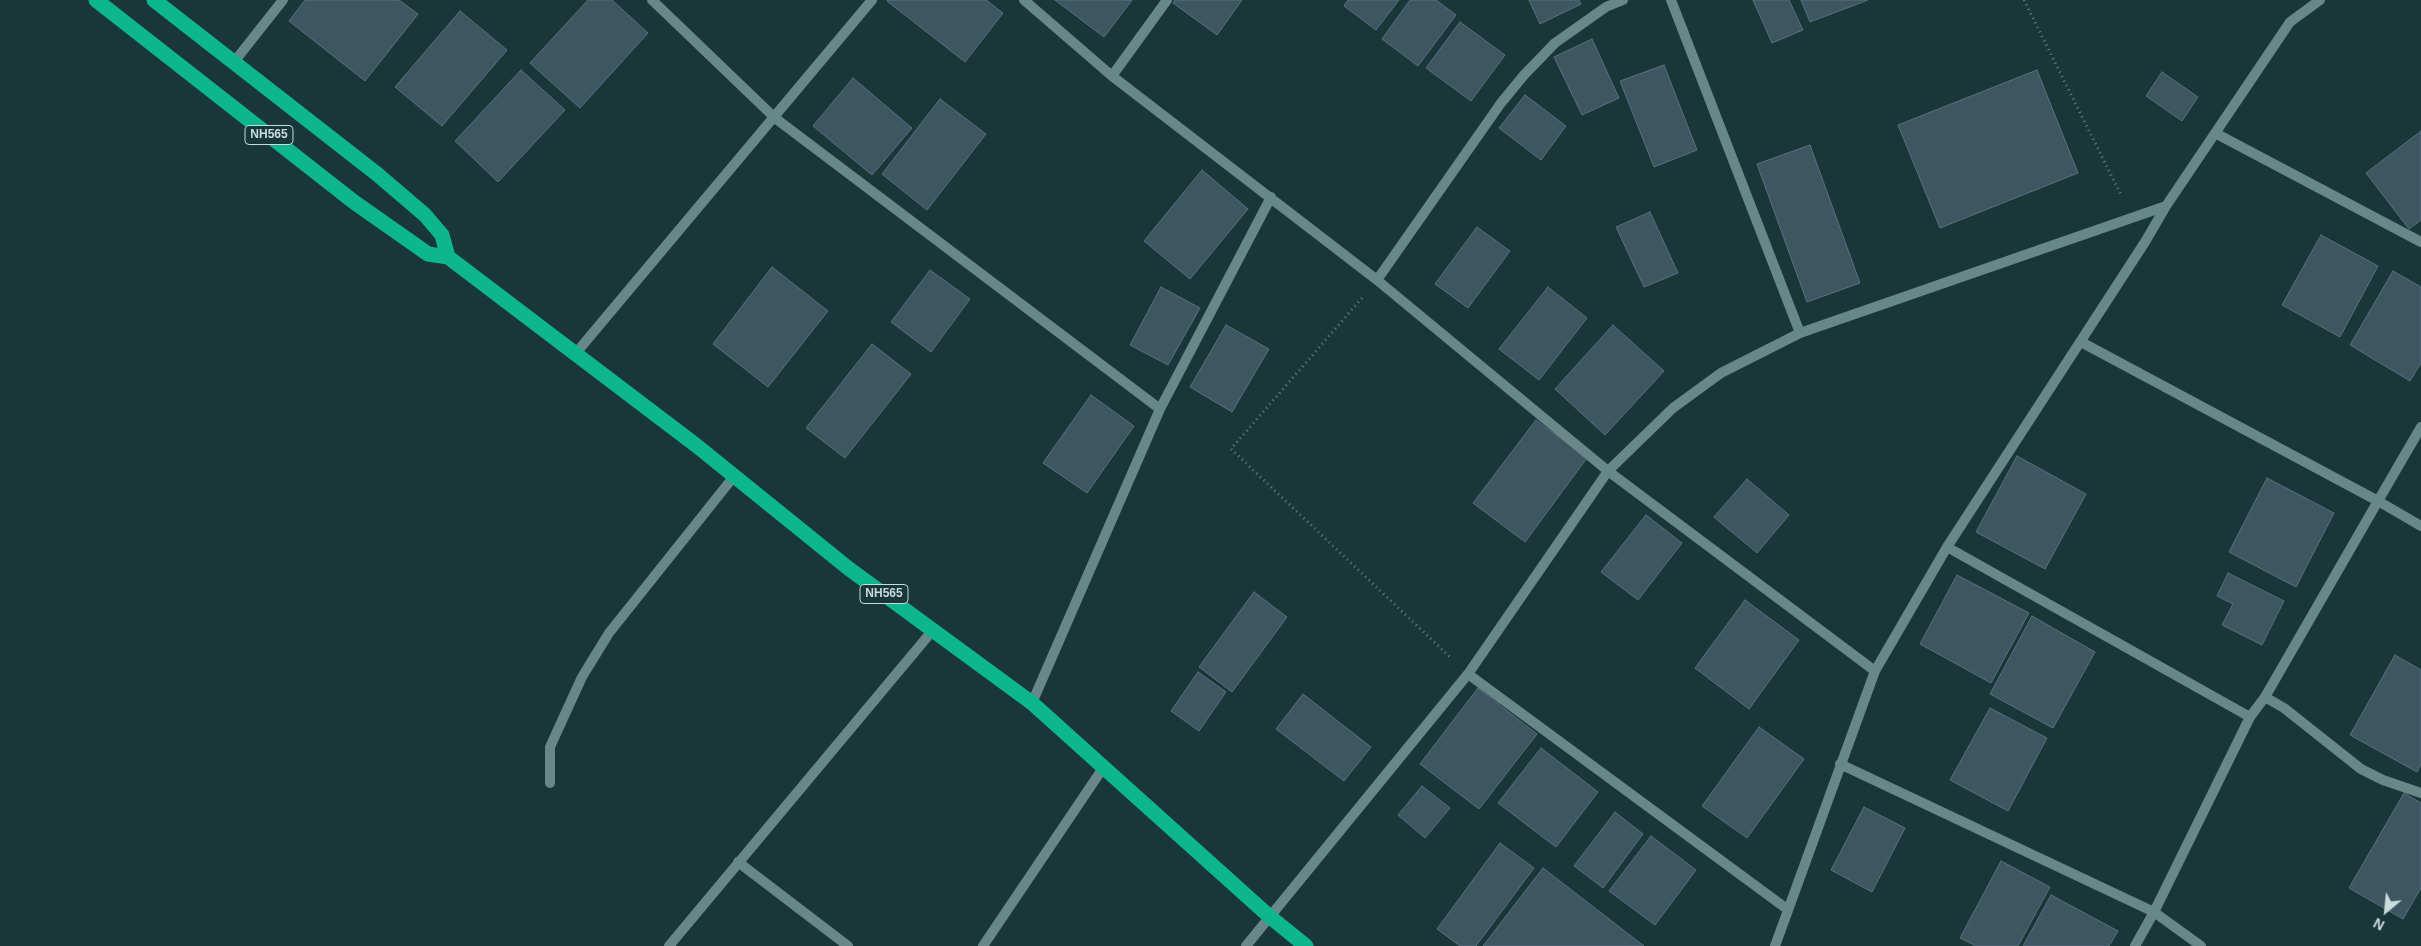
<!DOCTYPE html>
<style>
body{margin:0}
#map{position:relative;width:2421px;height:946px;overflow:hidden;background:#193739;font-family:Arial,sans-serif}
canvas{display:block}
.north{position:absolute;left:2361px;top:886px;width:50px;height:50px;-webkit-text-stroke:4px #193739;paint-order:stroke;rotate:208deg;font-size:14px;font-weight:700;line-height:20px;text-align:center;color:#cadbdb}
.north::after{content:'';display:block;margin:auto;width:18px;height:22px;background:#cadbdb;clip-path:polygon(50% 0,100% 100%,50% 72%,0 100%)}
</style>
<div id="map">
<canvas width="2421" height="946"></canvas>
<div class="north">N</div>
</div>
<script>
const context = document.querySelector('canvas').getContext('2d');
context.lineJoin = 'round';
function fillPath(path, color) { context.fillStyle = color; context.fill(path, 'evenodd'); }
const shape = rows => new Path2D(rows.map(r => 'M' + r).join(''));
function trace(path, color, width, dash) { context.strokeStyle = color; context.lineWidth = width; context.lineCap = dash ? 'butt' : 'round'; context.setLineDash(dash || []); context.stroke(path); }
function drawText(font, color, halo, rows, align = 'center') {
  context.font = font + ' Arial,sans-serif'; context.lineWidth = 4.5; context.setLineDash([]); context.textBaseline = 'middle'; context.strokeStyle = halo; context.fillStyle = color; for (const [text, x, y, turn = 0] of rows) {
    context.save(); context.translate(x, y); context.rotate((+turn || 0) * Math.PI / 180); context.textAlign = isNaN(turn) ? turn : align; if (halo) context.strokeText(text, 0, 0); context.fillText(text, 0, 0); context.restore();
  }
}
const building = shape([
 [305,0,399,0,418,14,365,81,289,21,305,0],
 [588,0,612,0,648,33,580,108,530,63,588,0],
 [888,0,986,0,1003,13,965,62,887,1,888,0],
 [1055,0,1132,0,1104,37,1055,0],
 [1175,0,1242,0,1217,35,1173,3,1175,0],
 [1348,0,1399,0,1376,30,1344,6,1348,0],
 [1410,0,1436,0,1456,15,1418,66,1382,39,1410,0],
 [1529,0,1579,0,1581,4,1540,24,1529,0],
 [1753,0,1789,0,1803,30,1772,43,1753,0],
 [1801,0,1868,0,1810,22,1801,0],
 [460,11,507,50,442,126,395,87,460,11],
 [1460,22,1505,55,1471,101,1426,68,1460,22],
 [1592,39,1619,98,1582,115,1554,57,1592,39],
 [1664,65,1697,150,1654,167,1620,81,1664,65],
 [521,70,565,110,498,182,455,141,521,70],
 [2037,70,2078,173,1940,228,1898,125,2037,70],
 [2162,72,2198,97,2182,121,2146,96,2162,72],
 [853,78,912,128,872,175,813,126,853,78],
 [1525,95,1566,126,1541,160,1499,128,1525,95],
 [940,99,986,134,927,210,882,174,940,99],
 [2421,131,2421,220,2409,229,2366,173,2421,131],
 [1810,145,1860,283,1807,302,1757,164,1810,145],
 [1202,170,1248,209,1190,279,1144,241,1202,170],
 [1650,212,1678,273,1644,287,1616,227,1650,212],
 [1477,227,1510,251,1468,308,1435,284,1477,227],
 [2321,235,2378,266,2340,337,2282,305,2321,235],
 [772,267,828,311,768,387,713,344,772,267],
 [930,270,970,299,931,352,891,322,930,270],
 [2393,271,2421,287,2421,363,2410,381,2350,345,2393,271],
 [1161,287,1200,308,1168,365,1130,345,1161,287],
 [1548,287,1587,318,1539,380,1499,349,1548,287],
 [1226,325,1269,349,1232,412,1190,387,1226,325],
 [1613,325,1664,371,1605,435,1555,389,1613,325],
 [872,344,911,374,845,458,806,428,872,344],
 [1091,395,1134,426,1087,493,1043,463,1091,395],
 [1536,420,1587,458,1525,542,1473,503,1536,420],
 [2017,456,2086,494,2045,569,1976,532,2017,456],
 [2267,478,2334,513,2296,587,2229,552,2267,478],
 [1747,479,1789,515,1757,553,1714,517,1747,479],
 [1646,515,1682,543,1638,600,1601,572,1646,515],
 [2228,573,2284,601,2262,645,2222,625,2233,604,2217,596,2228,573],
 [1957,575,2029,613,1991,683,1920,644,1957,575],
 [1254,592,1287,617,1232,692,1199,667,1254,592],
 [1745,600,1799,640,1749,709,1695,668,1745,600],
 [2032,616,2095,652,2053,728,1990,694,2032,616],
 [2395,655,2421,670,2421,764,2417,772,2350,735,2395,655],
 [1198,672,1226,692,1199,731,1171,711,1198,672],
 [1478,688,1537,734,1479,809,1420,764,1478,688],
 [1303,694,1371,747,1344,781,1276,729,1303,694],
 [1990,708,2047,738,2008,811,1950,780,1990,708],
 [1759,727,1804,759,1747,838,1702,806,1759,727],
 [1541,748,1598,792,1556,847,1498,803,1541,748],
 [1422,786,1450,808,1425,838,1398,815,1422,786],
 [2404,793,2421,803,2421,888,2403,919,2349,888,2404,793],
 [1864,807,1905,828,1872,892,1831,870,1864,807],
 [1615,812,1643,834,1603,888,1574,866,1615,812],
 [1651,836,1696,870,1655,925,1609,891,1651,836],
 [1500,843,1534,868,1476,946,1460,946,1437,929,1500,843],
 [2001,861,2050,887,2018,946,1976,946,1960,938,2001,861],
 [1543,868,1644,946,1483,946,1543,868],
 [2051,895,2118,931,2109,946,2023,946,2051,895]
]);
fillPath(building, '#3d5662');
trace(building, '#58717e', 1);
trace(shape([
 [2024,0,2122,197],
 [1362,298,1231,449,1451,658]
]), '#667f80', 3, [1, 4]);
trace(shape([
 [652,0,775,118,1160,409],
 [1024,0,1112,76,1377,280,1608,471,1875,671],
 [1671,0,1800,333],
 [234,62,283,0],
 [1112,76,1167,0],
 [2215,133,2421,242],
 [1377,280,1501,103,1524,75,1555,43,1606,7,1623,0],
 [2081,342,2378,501,2265,697,2250,717,2154,912,2135,946],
 [576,353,872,0],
 [2421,427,2378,501,2421,526],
 [1947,547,2250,717],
 [1468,674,1787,909],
 [2265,697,2284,708,2361,769,2383,780,2421,793],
 [1032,703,1160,409,1271,197],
 [1840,764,2154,912,2201,946],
 [550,783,550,747,582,677,609,633,735,475],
 [738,862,848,946],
 [669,946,933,630],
 [983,946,1103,768],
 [1246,946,1468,674,1608,471,1673,408,1721,373,1800,333,2166,206],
 [1775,946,1875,671,1947,547,2145,242,2166,206,2290,22,2320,0]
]), '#678788', 10);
trace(shape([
 [96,0,354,202,428,254,448,257,697,446,848,568,1032,703,1269,916,1306,946],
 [154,0,377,174,425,215,442,235,448,257]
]), '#0db68c', 15);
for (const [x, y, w] of [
 [269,135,48],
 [884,594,48]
]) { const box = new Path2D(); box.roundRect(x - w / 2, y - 9.5, w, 19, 4); context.fillStyle = '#193739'; context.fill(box); trace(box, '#cadbdb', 1); }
drawText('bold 12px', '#cadbdb', null, [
 ["NH565",269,135],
 ["NH565",884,594]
]);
</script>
